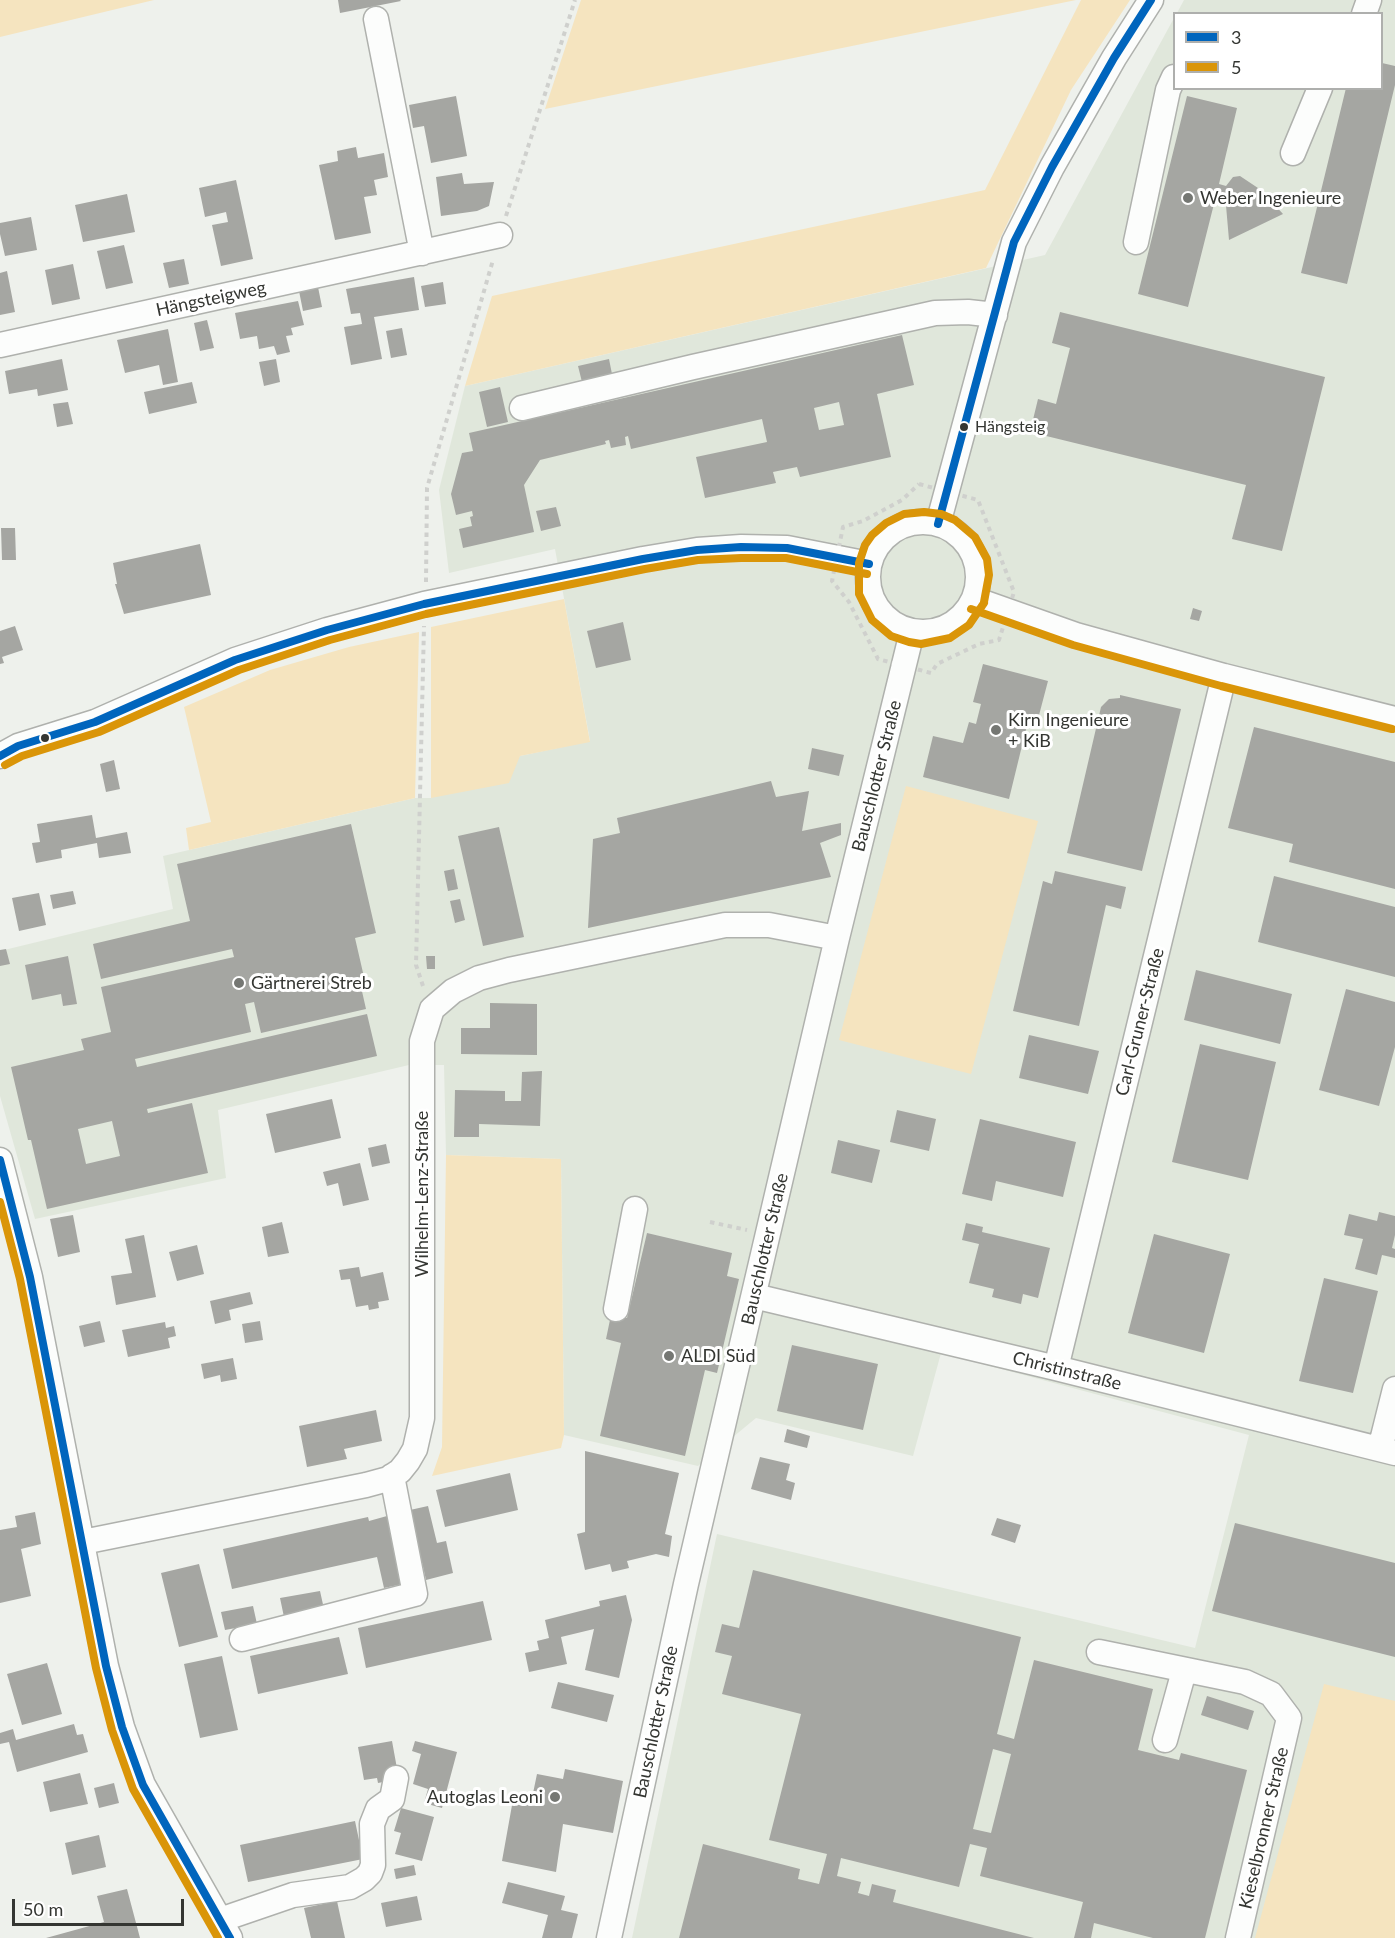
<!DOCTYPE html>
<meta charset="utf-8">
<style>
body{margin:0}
#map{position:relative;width:1395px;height:1938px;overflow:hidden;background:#eef1ec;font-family:Lato,sans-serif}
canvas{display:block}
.legend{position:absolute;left:1173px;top:12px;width:210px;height:78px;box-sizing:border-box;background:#fff;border:2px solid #aeafad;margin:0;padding:8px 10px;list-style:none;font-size:18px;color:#343632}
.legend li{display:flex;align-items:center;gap:12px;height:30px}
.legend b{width:30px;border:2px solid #aeafad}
.scale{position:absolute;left:12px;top:1899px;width:172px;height:27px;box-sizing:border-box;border:3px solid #343632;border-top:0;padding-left:8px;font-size:18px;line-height:21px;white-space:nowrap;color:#343632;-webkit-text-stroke:4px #fff;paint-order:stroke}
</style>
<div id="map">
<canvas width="1395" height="1938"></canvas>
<ul class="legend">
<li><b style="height:8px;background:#0065bd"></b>3</li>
<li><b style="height:8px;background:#da9508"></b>5</li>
</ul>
<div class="scale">50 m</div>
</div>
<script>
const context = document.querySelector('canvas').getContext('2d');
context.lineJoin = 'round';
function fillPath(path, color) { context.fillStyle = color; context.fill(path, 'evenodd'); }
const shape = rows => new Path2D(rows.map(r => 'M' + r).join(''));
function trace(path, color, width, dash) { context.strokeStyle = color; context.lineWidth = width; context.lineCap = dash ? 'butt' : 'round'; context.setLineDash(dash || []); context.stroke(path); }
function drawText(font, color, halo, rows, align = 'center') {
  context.font = font + ' Lato,sans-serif'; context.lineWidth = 6; context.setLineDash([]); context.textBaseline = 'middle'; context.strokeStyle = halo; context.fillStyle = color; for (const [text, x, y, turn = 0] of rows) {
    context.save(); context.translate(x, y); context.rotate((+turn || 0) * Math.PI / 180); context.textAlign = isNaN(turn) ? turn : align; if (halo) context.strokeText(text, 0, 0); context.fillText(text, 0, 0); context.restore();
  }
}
fillPath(shape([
 [1184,0,1395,0,1395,1938,632,1938,717,1534,1195,1648,1249,1435,941,1353,913,1456,756,1418,698,1466,564,1435,561,1159,446,1155,444,1065,409,1065,218,1110,226,1178,35,1219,0,1096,0,951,173,909,163,856,415,798,431,798,520,756,590,741,555,549,449,573,439,490,465,386,1045,255,1174,18,1174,88,1382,88,1382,14,1177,13]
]), '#e0e7db');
fillPath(shape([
 [0,0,154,0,0,37],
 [581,0,1076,0,545,109],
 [1081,0,1130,0,1071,90,986,268,465,386,492,296,985,190],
 [564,599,590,742,520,756,509,783,431,798,431,627],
 [419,632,415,798,189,850,186,828,211,822,184,707,270,670,349,647],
 [906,786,1038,821,971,1074,839,1040],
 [446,1155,561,1159,564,1435,561,1448,432,1476,442,1447],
 [1324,1684,1395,1701,1395,1938,1255,1938]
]), '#f5e4bf');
fillPath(shape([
 [338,0,400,0,401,1,340,13],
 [1382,63,1395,66,1395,85,1347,284,1301,273,1346,88,1382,88],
 [456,96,467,156,431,163,424,126,413,128,409,105],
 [1187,96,1237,108,1219,184,1226,186,1233,177,1240,176,1261,190,1283,214,1229,240,1225,194,1217,192,1188,307,1138,294],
 [356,147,358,158,384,153,388,177,374,180,377,195,364,197,371,233,335,240,319,165,338,161,337,151],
 [462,173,464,184,494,182,489,206,477,211,441,216,436,177],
 [236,180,253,259,221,266,212,225,228,222,226,212,205,217,199,188],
 [127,194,135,232,83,242,75,205],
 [31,217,37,250,5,256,0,234,0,223],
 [124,245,133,283,106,289,97,251],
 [184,259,189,284,169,288,163,263],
 [73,264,80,299,52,305,45,270],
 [7,271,15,312,0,315,0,273],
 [414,277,419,310,374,317,382,359,351,365,344,327,362,324,360,313,351,314,346,289],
 [443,282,446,304,425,307,421,286],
 [318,287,322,307,303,311,299,291],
 [298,301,304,325,291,328,293,335,286,336,290,352,277,355,274,346,259,349,257,336,240,339,235,313],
 [1060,312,1325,377,1282,551,1232,539,1246,485,1030,432,1038,399,1056,404,1070,348,1052,343],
 [207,320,214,348,200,351,194,323],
 [402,328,407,355,391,358,386,331],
 [168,329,178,382,163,385,159,365,125,373,117,340],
 [902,335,914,385,877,394,891,457,800,477,797,467,773,472,776,483,705,498,696,457,767,442,762,419,631,449,628,436,625,437,626,445,611,448,609,440,605,441,606,444,540,460,524,485,534,532,463,548,459,529,472,526,470,517,473,516,472,511,456,515,451,494,462,453,473,451,469,433],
 [839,402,844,425,819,430,814,408],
 [62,359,68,390,38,396,37,389,9,394,5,371],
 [276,359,280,382,264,386,259,362],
 [609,359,613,379,583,386,578,366],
 [192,382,197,403,149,414,144,392],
 [500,387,508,422,487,427,479,392],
 [68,402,73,424,57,427,53,404],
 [556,507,561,526,541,531,536,511],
 [1,528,15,528,16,560,2,560],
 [200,544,211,595,124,614,115,584,117,584,113,563],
 [1193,608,1202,611,1199,621,1190,619],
 [623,622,631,660,596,668,587,631],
 [15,626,23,650,2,657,4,663,0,664,0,631],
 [983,664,1048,681,1038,719,1029,717,1009,799,923,777,933,736,963,743,969,722,976,724,981,704,973,702],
 [1120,695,1181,709,1142,871,1067,853,1101,707,1109,699,1120,698],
 [1254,727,1395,762,1395,889,1289,862,1293,844,1228,828],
 [812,748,844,755,839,776,808,769],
 [114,760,120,789,106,792,100,764],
 [771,781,776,797,809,791,802,831,841,823,841,835,820,843,831,877,588,928,593,839,620,833,617,818],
 [92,815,96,838,127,832,131,853,99,858,97,843,61,850,62,858,36,863,32,843,40,842,37,824],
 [351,824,376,933,355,938,364,977,359,978,366,1009,261,1033,254,1002,245,1004,251,1032,135,1059,137,1067,367,1014,377,1056,147,1109,148,1113,192,1103,208,1173,47,1209,31,1140,28,1140,11,1067,84,1050,81,1039,111,1032,101,987,234,957,232,949,101,979,93,944,190,921,177,864],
 [112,1121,120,1156,86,1164,78,1129],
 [499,827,524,937,483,946,458,836],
 [454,869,458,889,448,891,444,871],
 [1055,871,1126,887,1121,909,1106,905,1079,1026,1013,1011,1043,881,1052,884],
 [1274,876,1395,907,1395,977,1258,942],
 [73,891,76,904,53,909,50,895],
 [39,893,46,925,19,931,12,898],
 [460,899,465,920,455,923,450,901],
 [6,949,10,964,0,966,0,950],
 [68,956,77,1004,63,1006,61,994,32,1000,25,965],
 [426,956,435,956,435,969,427,969],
 [1196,970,1292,994,1280,1044,1184,1020],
 [1346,989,1395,1002,1395,1047,1379,1106,1319,1090],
 [490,1003,537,1004,537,1055,461,1054,461,1028,490,1028],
 [1029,1035,1099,1051,1088,1094,1019,1078],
 [1200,1044,1276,1062,1248,1180,1172,1162],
 [542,1071,540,1126,479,1124,479,1137,454,1137,455,1090,505,1091,505,1101,521,1101,522,1072],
 [332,1099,341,1138,275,1153,266,1114],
 [897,1110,936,1119,929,1151,890,1142],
 [980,1119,1076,1142,1063,1197,996,1181,992,1201,962,1194],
 [838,1140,880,1150,872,1183,831,1173],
 [386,1144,390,1163,372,1167,368,1148],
 [360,1163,369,1200,343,1206,338,1183,327,1186,323,1172],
 [1379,1212,1395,1216,1395,1235,1392,1248,1395,1249,1395,1258,1382,1255,1377,1275,1355,1269,1363,1239,1344,1235,1349,1214,1377,1221],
 [73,1215,80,1252,58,1257,50,1219],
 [282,1222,289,1253,268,1257,262,1227],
 [966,1223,983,1227,982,1232,1050,1248,1038,1298,1023,1294,1021,1304,992,1297,994,1289,969,1283,979,1244,962,1240],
 [647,1233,732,1253,727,1276,739,1279,717,1373,705,1370,685,1456,600,1436,621,1343,606,1339,611,1315,627,1318],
 [1154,1234,1230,1254,1204,1353,1128,1333],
 [144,1235,156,1297,116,1305,111,1276,132,1273,125,1239],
 [197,1245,204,1274,177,1281,169,1252],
 [359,1267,361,1277,383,1272,389,1300,378,1302,379,1308,369,1310,368,1305,356,1307,350,1279,341,1280,339,1270],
 [1324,1278,1378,1291,1353,1393,1299,1381],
 [250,1292,253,1304,229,1310,231,1320,215,1324,210,1301],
 [100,1321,105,1342,84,1347,79,1326],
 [260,1321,263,1340,245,1343,242,1324],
 [165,1322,166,1328,174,1326,176,1336,168,1338,170,1348,128,1357,122,1330],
 [792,1345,878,1364,863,1430,777,1411],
 [233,1358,237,1379,221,1382,220,1375,204,1379,201,1364],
 [376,1410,382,1441,344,1449,347,1459,307,1467,299,1426],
 [787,1429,810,1436,807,1448,784,1442],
 [585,1451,679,1473,665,1534,672,1536,669,1557,656,1554,627,1561,629,1568,612,1572,610,1564,585,1570,577,1534,585,1532],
 [760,1457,790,1464,786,1480,795,1483,791,1500,751,1489],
 [510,1473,518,1510,445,1527,436,1490],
 [428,1506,437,1543,446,1541,453,1573,426,1580,410,1510],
 [35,1512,41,1544,21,1549,31,1596,0,1603,0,1530,17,1527,15,1516],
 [387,1516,403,1584,384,1588,377,1557,232,1589,223,1549,368,1517,369,1521],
 [997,1518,1021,1525,1015,1543,991,1535],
 [1235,1523,1395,1563,1395,1657,1212,1611],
 [199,1564,218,1637,179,1647,161,1573],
 [753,1570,1021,1637,997,1734,1014,1739,1034,1660,1153,1689,1138,1750,1179,1760,1181,1753,1247,1770,1205,1938,1153,1938,1094,1923,1091,1938,1074,1938,1083,1902,980,1876,987,1848,970,1844,959,1887,841,1858,837,1876,861,1882,858,1893,869,1896,872,1884,896,1890,893,1902,1034,1938,679,1938,703,1844,800,1869,798,1879,819,1884,827,1854,769,1840,801,1714,722,1694,732,1656,715,1652,722,1624,739,1628],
 [993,1749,1011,1754,991,1833,973,1829],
 [320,1591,324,1609,284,1617,280,1598],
 [626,1595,632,1620,619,1678,585,1670,594,1629,561,1637,567,1664,529,1672,525,1653,539,1650,537,1641,549,1638,545,1620,600,1606,599,1601],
 [483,1601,492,1640,366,1668,358,1628],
 [253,1606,257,1624,225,1630,221,1612],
 [339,1637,348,1674,258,1694,250,1656],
 [222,1656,238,1730,200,1738,184,1664],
 [47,1663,62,1714,22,1725,7,1674],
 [558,1682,614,1695,607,1722,551,1708],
 [1207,1696,1254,1711,1248,1730,1201,1715],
 [74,1724,77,1735,83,1734,88,1752,17,1772,9,1742,0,1744,0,1733,13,1729,16,1740],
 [392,1741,398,1774,388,1781,378,1783,377,1778,364,1780,358,1747],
 [415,1741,457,1752,442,1808,424,1803,428,1789,413,1784,421,1754,412,1751],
 [565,1769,623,1781,613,1833,563,1824,556,1872,502,1861,514,1794,532,1798,537,1774,563,1779],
 [80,1773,88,1804,50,1812,43,1782],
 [114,1783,119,1803,99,1808,94,1788],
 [401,1808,434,1817,422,1861,395,1854,401,1833,394,1831],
 [355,1821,363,1859,248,1882,240,1845],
 [99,1835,106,1867,72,1875,65,1843],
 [414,1865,416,1875,396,1879,394,1869],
 [508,1882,565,1896,561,1910,578,1914,572,1938,542,1938,548,1915,502,1903],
 [127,1889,140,1938,46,1938,104,1922,97,1896],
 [417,1896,422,1920,386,1927,381,1903],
 [337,1901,345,1938,311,1938,304,1908]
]), '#a5a6a2');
const minor = shape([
 [1364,14,1369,0],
 [376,19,422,253],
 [1293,153,1320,88],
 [1136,242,1168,90,1174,77],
 [0,345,500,235],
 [522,408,693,367,935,313,968,312,995,315],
 '868 577a55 55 0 1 1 110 0a55 55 0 1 1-110 0Z',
 [938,524,1014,242,1052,167,1114,58,1151,0],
 [974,599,1076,635,1224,676,1395,719],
 [0,756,18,746,95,722,235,660,327,630,424,604,643,559,697,550,741,547,787,548,869,564],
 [0,1160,30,1277,106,1666,122,1727,143,1785,230,1938],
 [754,1296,1056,1368,1395,1453],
 [616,1309,635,1209],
 [1056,1368,1224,676],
 [1380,1449,1395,1389],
 [83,1542,366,1485,388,1479,400,1471,408,1461,415,1449,422,1418,422,1041,432,1009,453,991,479,978,509,970,725,925,769,925,837,938],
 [242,1639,415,1594,392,1476],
 [1099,1652,1245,1682,1271,1694,1289,1718,1238,1938],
 [1165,1740,1184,1671],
 [220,1920,293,1895,350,1887,364,1879,370,1873,373,1865,372,1824,378,1809,392,1799,396,1778],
 [609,1938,686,1584,837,938,912,632]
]);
trace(minor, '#afb1ad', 27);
trace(shape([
 [506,216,575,0],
 [919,484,978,500,1014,592,999,640,979,644,937,664,931,673,878,659,849,602,832,581,843,527,863,521,902,500,919,484],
 [426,582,427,488,493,260],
 [423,986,416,965,424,626],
 [710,1222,747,1230]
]), '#cfd0cd', 4, [4.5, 4.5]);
trace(minor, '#fcfdfc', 24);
trace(shape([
 [938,524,1014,242,1052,167,1114,58,1151,0],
 [0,756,18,746,95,722,235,660,327,630,424,604,643,559,697,550,741,547,787,548,869,564],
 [0,1160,30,1277,106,1666,122,1727,143,1785,230,1938]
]), '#0065bd', 8);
trace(shape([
 [984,603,969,625,950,638,921,644,909,642,891,636,872,620,859,594,859,563,865,545,872,535,886,523,904,514,924,512,941,514,955,520,975,537,987,559,989,575,984,602],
 [971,609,1073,645,1221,686,1392,729],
 [5,765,22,756,99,732,239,670,330,640,426,614,645,569,698,560,741,558,786,558,867,574],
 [0,1202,20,1279,96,1668,112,1730,133,1789,218,1938]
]), '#da9508', 8);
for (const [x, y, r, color] of [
 [1188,198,6,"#757773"],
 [964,427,5,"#343632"],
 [996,730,6,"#757773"],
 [45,738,5,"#343632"],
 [239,983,6,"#757773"],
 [669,1356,6,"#757773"],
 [555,1797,6,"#757773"]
]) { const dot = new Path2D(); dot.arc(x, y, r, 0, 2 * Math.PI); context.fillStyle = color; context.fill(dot); trace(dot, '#fff', 2); }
drawText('16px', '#343632', '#fff', [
 ["Hängsteig",975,427]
], 'left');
drawText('18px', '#343632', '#fff', [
 ["Weber Ingenieure",1200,198],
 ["Kirn Ingenieure",1008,720],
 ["+ KiB",1008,741],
 ["Gärtnerei Streb",251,983],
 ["ALDI Süd",681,1356],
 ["Autoglas Leoni",543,1797,"right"]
], 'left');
drawText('18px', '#343632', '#fff', [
 ["Hängsteigweg",211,299,-12],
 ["Bauschlotter Straße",877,776,-76],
 ["Carl-Gruner-Straße",1140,1022,-76],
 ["Wilhelm-Lenz-Straße",422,1194,-90],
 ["Bauschlotter Straße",765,1249,-77],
 ["Christinstraße",1067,1371,14],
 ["Bauschlotter Straße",656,1722,-78],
 ["Kieselbronner Straße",1264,1828,-77]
]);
</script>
